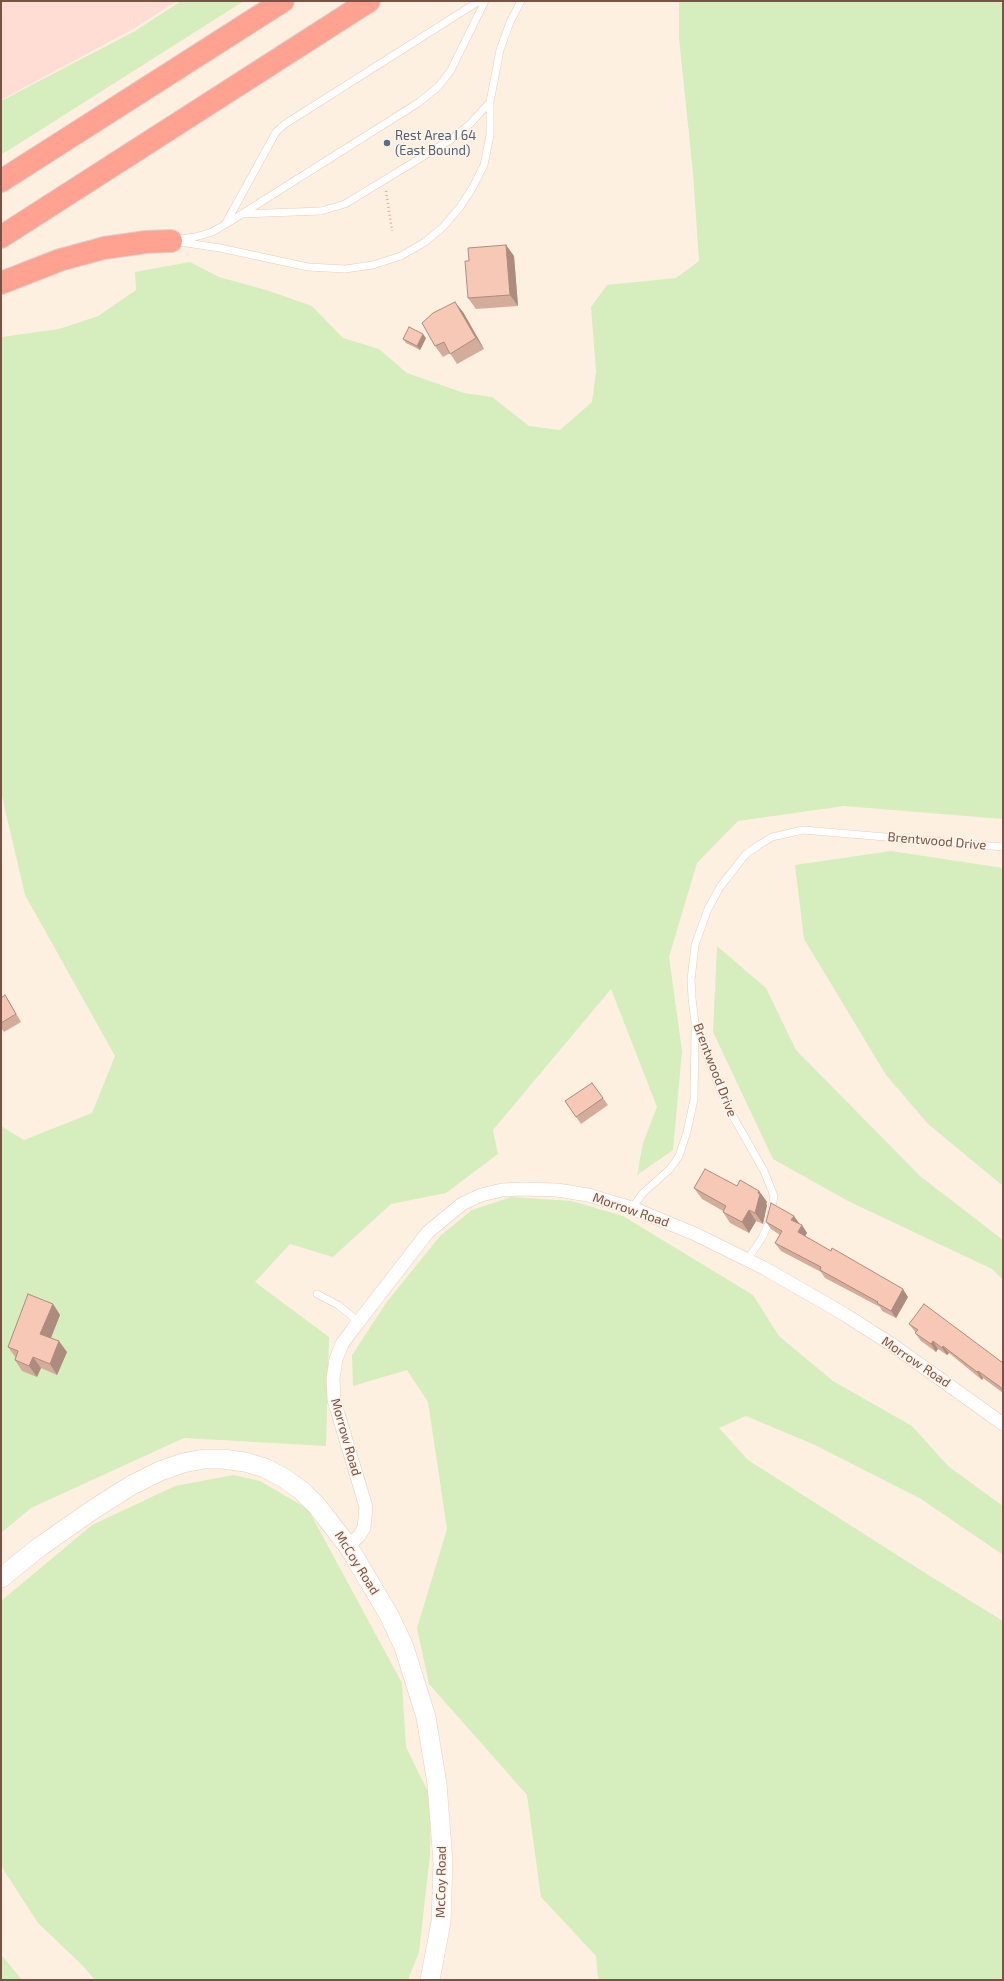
<!DOCTYPE html>
<style>
body{margin:0}
#map{position:relative;width:1004px;height:1981px;overflow:hidden;background:#fef0e0;font-family:"Exo 2",sans-serif}
canvas{display:block}
.frame{position:absolute;inset:0;border:2px solid #785245;pointer-events:none}
</style>
<div id="map">
<canvas width="1004" height="1981"></canvas>
<div class="frame"></div>
</div>
<script>
const context = document.querySelector('canvas').getContext('2d');
context.lineJoin = 'round';
function fillPath(path, color) { context.fillStyle = color; context.fill(path, 'evenodd'); }
const shape = rows => new Path2D(rows.map(r => 'M' + r).join(''));
function trace(path, color, width, dash) { context.strokeStyle = color; context.lineWidth = width; context.lineCap = dash ? 'butt' : 'round'; context.setLineDash(dash || []); context.stroke(path); }
function drawText(font, color, halo, rows, align = 'center') {
  context.font = font + ' "Exo 2",sans-serif'; context.lineWidth = 3; context.setLineDash([]); context.textBaseline = 'middle'; context.strokeStyle = halo; context.fillStyle = color; for (const [text, x, y, turn = 0] of rows) {
    context.save(); context.translate(x, y); context.rotate((+turn || 0) * Math.PI / 180); context.textAlign = isNaN(turn) ? turn : align; if (halo) context.strokeText(text, 0, 0); context.fillText(text, 0, 0); context.restore();
  }
}
fillPath(shape([
 [1,1,177,1,133,29,1,100]
]), '#ffdcd4');
fillPath(shape([
 [181,1,244,1,1,155,1,101,135,31],
 [679,1,1003,1,1003,819,844,806,738,821,697,863,669,957,682,1051,673,1150,637,1175,643,1143,657,1107,611,989,493,1130,498,1154,446,1193,391,1204,333,1257,290,1244,255,1282,329,1337,326,1446,184,1438,31,1508,1,1533,1,1126,24,1140,92,1113,115,1056,25,895,1,792,1,337,59,329,98,316,136,290,135,272,190,262,219,277,266,290,312,306,343,338,379,349,407,373,464,393,492,397,529,426,560,430,592,402,596,371,591,307,607,285,676,278,699,261,693,173,679,38],
 [891,851,1003,868,1003,1186,928,1124,886,1075,804,939,795,865],
 [717,946,766,988,796,1050,920,1176,1003,1240,1003,1280,992,1269,848,1201,773,1159,713,1032],
 [511,1197,572,1201,623,1216,753,1295,779,1336,833,1381,912,1426,948,1466,1003,1506,1003,1555,921,1499,815,1445,746,1416,719,1428,748,1460,930,1576,1003,1621,1003,1980,598,1980,596,1956,541,1897,527,1795,429,1684,417,1628,447,1529,428,1402,407,1370,353,1386,352,1355,386,1303,440,1236,472,1210],
 [233,1475,260,1481,308,1509,402,1683,406,1747,431,1798,430,1855,419,1952,408,1980,95,1980,82,1965,38,1923,1,1866,1,1601,92,1525,175,1486],
 [1,1954,8,1963,22,1980,1,1980]
]), '#d6edbe');
const lane = shape([
 [242,214,321,211,345,204,450,140,469,125,490,102],
 [226,223,276,132,285,124,479,1],
 [179,239,195,237,212,232,226,224,418,103,438,87,451,70,485,1],
 [173,241,220,248,308,267,345,269,373,265,401,256,425,242,443,227,460,207,473,187,484,165,490,135,490,102,500,50,510,22,521,1],
 [632,1208,643,1193,670,1169,679,1156,687,1132,694,1099,695,1030],
 [747,1260,762,1238,770,1220,774,1196,764,1171,730,1111,718,1084,695,1023,692,998,691,980,695,945,708,909,720,887,746,854,759,845,772,837,803,830,1003,847],
 [317,1294,338,1305,359,1322]
]);
const street = shape([
 [348,1546,359,1536,364,1528,366,1507,334,1400,333,1378,336,1359,342,1344,353,1329,428,1232,462,1204,481,1195,502,1190,521,1189,557,1190,588,1195,632,1208,695,1234,764,1268,844,1314,894,1346,1003,1424]
]);
const secondary = shape([
 [1,1578,38,1548,94,1509,132,1485,160,1471,183,1463,204,1459,223,1459,245,1462,265,1468,284,1478,302,1491,317,1506,348,1546,389,1615,404,1647,426,1717,437,1784,443,1862,441,1922,430,1980]
]);
const highway = shape([
 [1,181,283,1],
 [1,237,369,1],
 [1,283,60,260,104,248,146,242,171,241]
]);
trace(lane, '#e5ccbe', 8);
trace(street, '#e5ccbe', 14);
trace(secondary, '#ebccbb', 20);
trace(highway, '#dcd2cf', 24);
trace(shape([
 [386,191,392,231]
]), '#dbab99', 2.5, [1, 3]);
trace(lane, '#fff', 7);
trace(street, '#fff', 13);
trace(secondary, '#fff', 19);
trace(highway, '#ffa291', 22);
fillPath(shape([
 [506,245,514,256,518,306,476,309,468,298],
 [463,312,484,349,457,364,450,353,443,357,435,346],
 [426,338,420,350,406,343,403,339],
 [5,995,10,1003,21,1022,4,1032,1,1028,1,998],
 [592,1083,608,1105,581,1124,565,1101],
 [737,1186,759,1191,767,1202,766,1204,767,1205,763,1224,756,1221,749,1233,730,1223,723,1212,723,1211,702,1199,694,1188],
 [766,1222,799,1223,799,1224,807,1233,805,1236,908,1297,896,1318,882,1311,880,1307,825,1278,821,1272,781,1251,775,1243,780,1235,771,1229],
 [53,1304,60,1315,51,1338,67,1352,57,1375,41,1368,37,1377,22,1371,15,1360,16,1358,8,1347],
 [909,1324,1003,1363,1003,1393,983,1378,982,1380,949,1353,947,1355,938,1349,936,1352,921,1341,915,1333,916,1333]
]), '#d4ac9c');
fillPath(shape([
 [506,245,514,256,518,306,510,295],
 [455,302,463,312,484,349,476,338],
 [423,334,426,338,420,350,417,346],
 [759,1191,767,1202,766,1204,767,1205,763,1224,755,1213,758,1193],
 [749,1210,756,1221,749,1233,742,1222],
 [794,1216,799,1223,797,1227,791,1220],
 [802,1225,807,1233,803,1240,798,1232],
 [903,1289,908,1297,896,1318,891,1311],
 [53,1304,60,1315,48,1345,40,1334],
 [59,1341,67,1352,57,1375,50,1364],
 [933,1341,938,1349,936,1352,931,1344],
 [943,1346,949,1353,947,1355,942,1348],
 [33,1357,41,1368,37,1377,29,1366],
 [978,1371,983,1378,982,1380,977,1372]
]), '#ad8c7f');
const building = shape([
 [506,245,510,295,468,298,465,261,469,261,468,248,506,245],
 [455,302,476,338,450,354,444,342,435,346,422,323,433,313,455,302],
 [409,327,423,334,417,346,403,339,409,327],
 [5,995,16,1014,1,1023,1,998,5,995],
 [592,1083,603,1098,576,1117,565,1101,592,1083],
 [705,1169,737,1186,740,1180,759,1191,758,1193,760,1194,755,1213,749,1210,742,1222,723,1212,726,1206,694,1188,705,1169],
 [771,1203,794,1216,791,1220,802,1225,798,1232,831,1251,832,1248,903,1289,891,1311,877,1303,878,1302,820,1270,821,1267,775,1243,782,1231,766,1222,771,1203],
 [28,1294,53,1304,40,1334,59,1341,50,1364,33,1357,29,1366,15,1360,18,1351,8,1347,28,1294],
 [924,1304,1003,1363,1003,1389,978,1371,977,1372,943,1346,942,1348,933,1341,931,1344,915,1333,918,1330,909,1324,924,1304]
]);
fillPath(building, '#f7c8b5');
trace(building, '#ad8c7f', 1);
for (const [x, y, r, color] of [
 [387,143,4,"#5c6f8a"]
]) { const dot = new Path2D(); dot.arc(x, y, r, 0, 2 * Math.PI); context.fillStyle = color; context.fill(dot); trace(dot, '#fff4e9', 1.5); }
drawText('13px', '#4e5e75', '#fff4e9', [
 ["Rest Area I 64",395,136],
 ["(East Bound)",395,151]
], 'left');
drawText('13px', '#785245', '#fff4e9', [
 ["Brentwood Drive",937,841,5],
 ["Brentwood Drive",715,1070,69],
 ["Morrow Road",631,1210,19],
 ["Morrow Road",916,1362,34],
 ["Morrow Road",346,1437,74],
 ["McCoy Road",357,1563,58],
 ["McCoy Road",441,1882,-89]
]);
</script>
